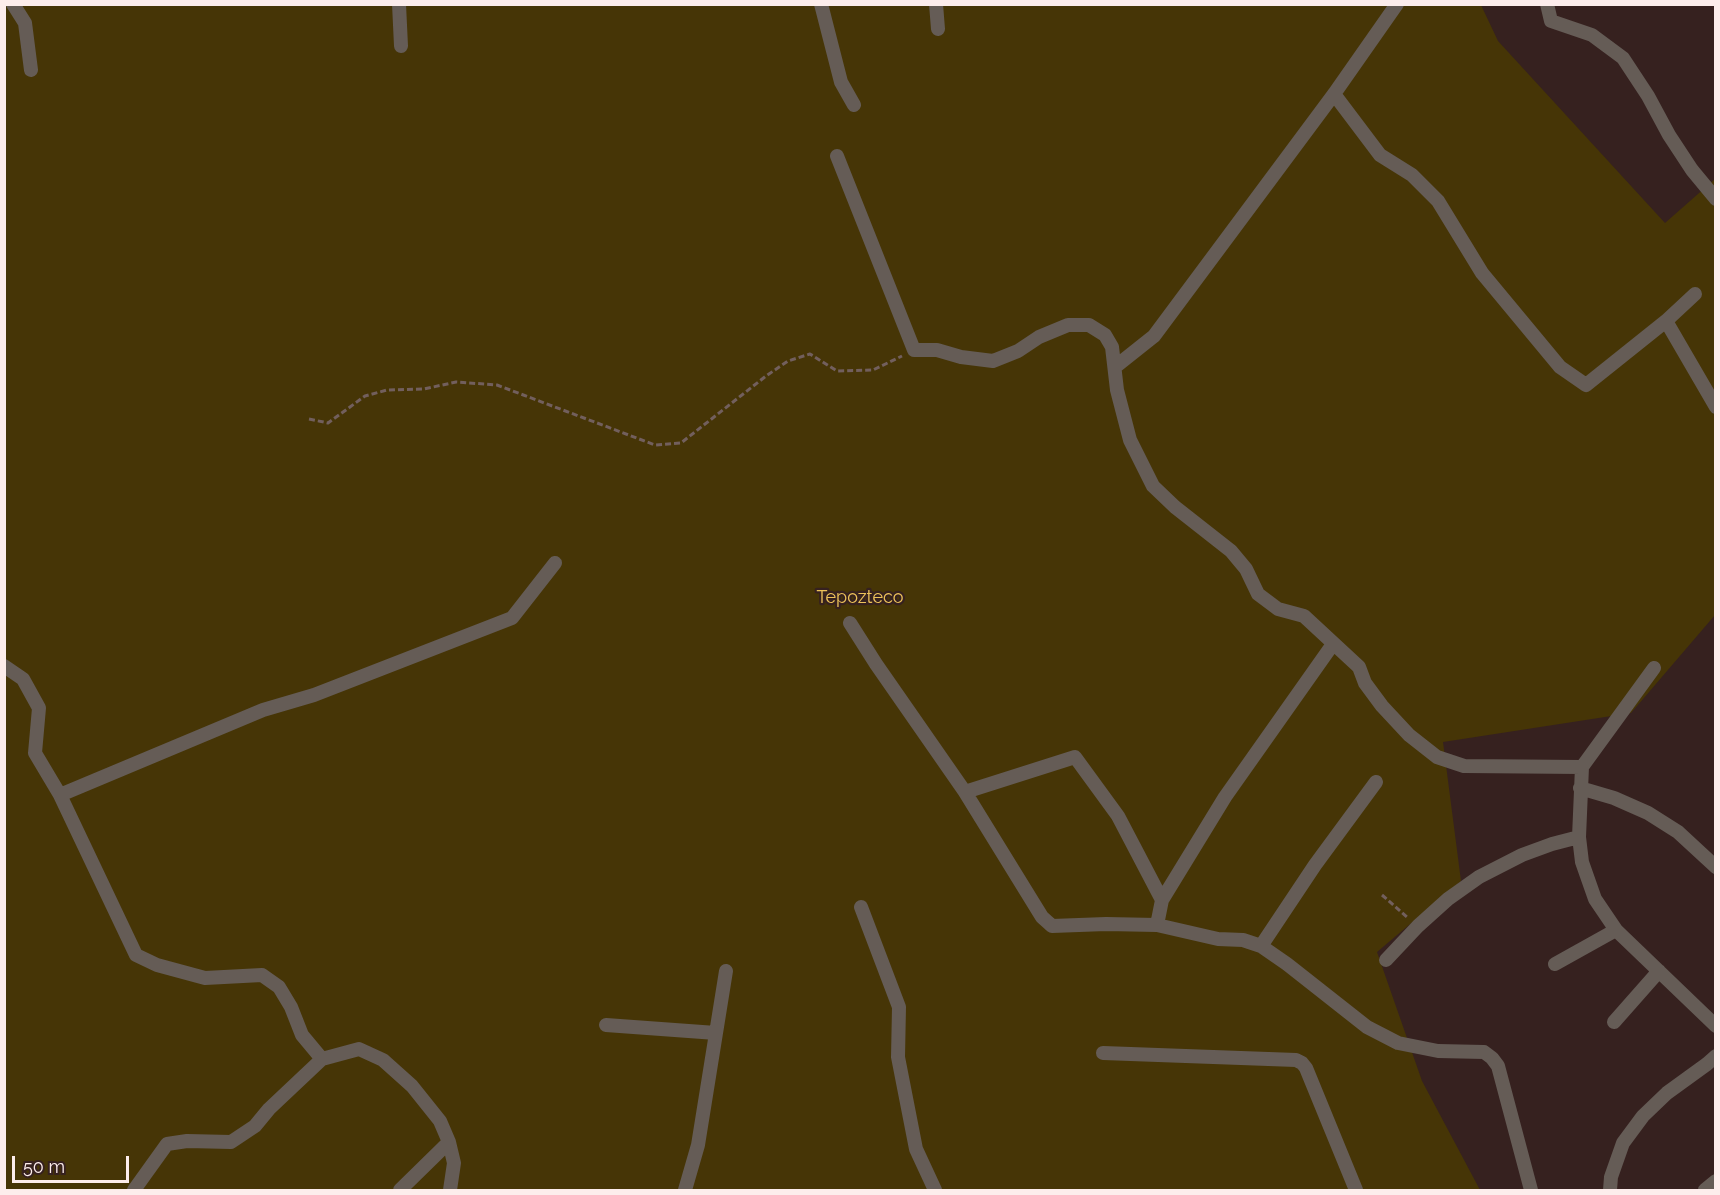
<!DOCTYPE html>
<style>
body{margin:0}
#map{position:relative;width:1720px;height:1195px;overflow:hidden;background:#36211f;font-family:Raleway,sans-serif}
canvas{display:block}
.frame{position:absolute;inset:0;border:6px solid #fdedec;pointer-events:none}
.scale{position:absolute;left:12px;top:1156px;width:117px;height:27px;box-sizing:border-box;border:3px solid #fdedec;border-top:0;padding-left:8px;font-size:18px;line-height:21px;white-space:nowrap;color:#fdedec;-webkit-text-stroke:4px #36211f;paint-order:stroke}
</style>
<div id="map">
<canvas width="1720" height="1195"></canvas>
<div class="frame"></div>
<div class="scale">50 m</div>
</div>
<script>
const context = document.querySelector('canvas').getContext('2d');
context.lineJoin = 'round';
function fillPath(path, color) { context.fillStyle = color; context.fill(path, 'evenodd'); }
const shape = rows => new Path2D(rows.map(r => 'M' + r).join(''));
function trace(path, color, width, dash) { context.strokeStyle = color; context.lineWidth = width; context.lineCap = dash ? 'butt' : 'round'; context.setLineDash(dash || []); context.stroke(path); }
function drawText(font, color, halo, rows, align = 'center') {
  context.font = font + ' Raleway,sans-serif'; context.lineWidth = 4.5; context.setLineDash([]); context.textBaseline = 'middle'; context.strokeStyle = halo; context.fillStyle = color; for (const [text, x, y, turn = 0] of rows) {
    context.save(); context.translate(x, y); context.rotate((+turn || 0) * Math.PI / 180); context.textAlign = isNaN(turn) ? turn : align; if (halo) context.strokeText(text, 0, 0); context.fillText(text, 0, 0); context.restore();
  }
}
fillPath(shape([
 [5,5,1481,5,1498,41,1665,223,1715,179,1715,615,1631,713,1443,742,1461,881,1377,952,1422,1081,1480,1190,5,1190]
]), '#463506');
trace(shape([
 [309,419,328,423,365,396,387,390,424,389,456,382,497,385,655,445,681,443,766,376,788,361,810,354,837,371,873,370,902,356],
 [1382,895,1407,917]
]), '#725f5d', 3, [6, 3]);
trace(shape([
 [13,4,25,23,31,70],
 [399,4,401,46],
 [821,4,841,82,854,105],
 [936,4,938,29],
 [1547,4,1551,21,1592,35,1623,58,1648,96,1669,135,1692,170,1716,199],
 [1334,94,1380,155,1412,175,1438,201,1482,273,1560,367,1586,385,1666,321,1695,294],
 [837,156,914,350,937,350,961,357,993,361,1018,351,1039,337,1068,325,1089,325,1105,335,1112,347,1117,390,1130,440,1153,486,1175,507,1231,551,1246,569,1258,594,1278,609,1304,616,1359,667,1365,683,1382,706,1409,735,1437,757,1464,766,1582,767],
 [1666,321,1716,407],
 [1115,367,1154,336,1334,94,1397,4],
 [850,623,876,664,965,792,1042,917,1052,926,1106,924,1157,925,1218,939,1243,940,1261,946,1287,964,1367,1027,1398,1043,1438,1051,1484,1052,1492,1058,1498,1066,1531,1190],
 [4,666,23,679,39,708,35,753,60,795,136,955,157,965,205,978,262,975,279,987,291,1007,302,1035,322,1059],
 [1582,767,1579,837,1582,862,1595,899,1616,930,1716,1026],
 [1582,767,1654,668],
 [1580,788,1614,798,1648,813,1678,832,1716,867],
 [965,792,1075,757,1118,816,1162,900,1157,925],
 [60,795,263,710,314,695,512,618,555,563],
 [1162,900,1225,797,1333,644],
 [861,907,899,1007,898,1057,916,1149,935,1190],
 [1261,946,1315,865,1376,782],
 [1386,960,1418,926,1448,899,1479,877,1522,855,1552,844,1579,837],
 [1555,964,1616,930],
 [1614,1022,1659,971],
 [606,1025,716,1033],
 [1103,1053,1296,1060,1302,1063,1306,1068,1356,1190],
 [134,1190,167,1144,187,1141,231,1142,255,1126,269,1109,322,1059,359,1049,383,1060,412,1086,440,1121,449,1142,454,1163,450,1190],
 [400,1190,449,1142],
 [685,1190,698,1145,726,971],
 [1610,1190,1611,1177,1623,1143,1643,1116,1667,1093,1707,1064,1716,1056],
 [1705,1190,1716,1181]
]), '#655c56', 14);
drawText('18px', '#edc25a', '#36211f', [
 ["Tepozteco",860,598]
]);
</script>
